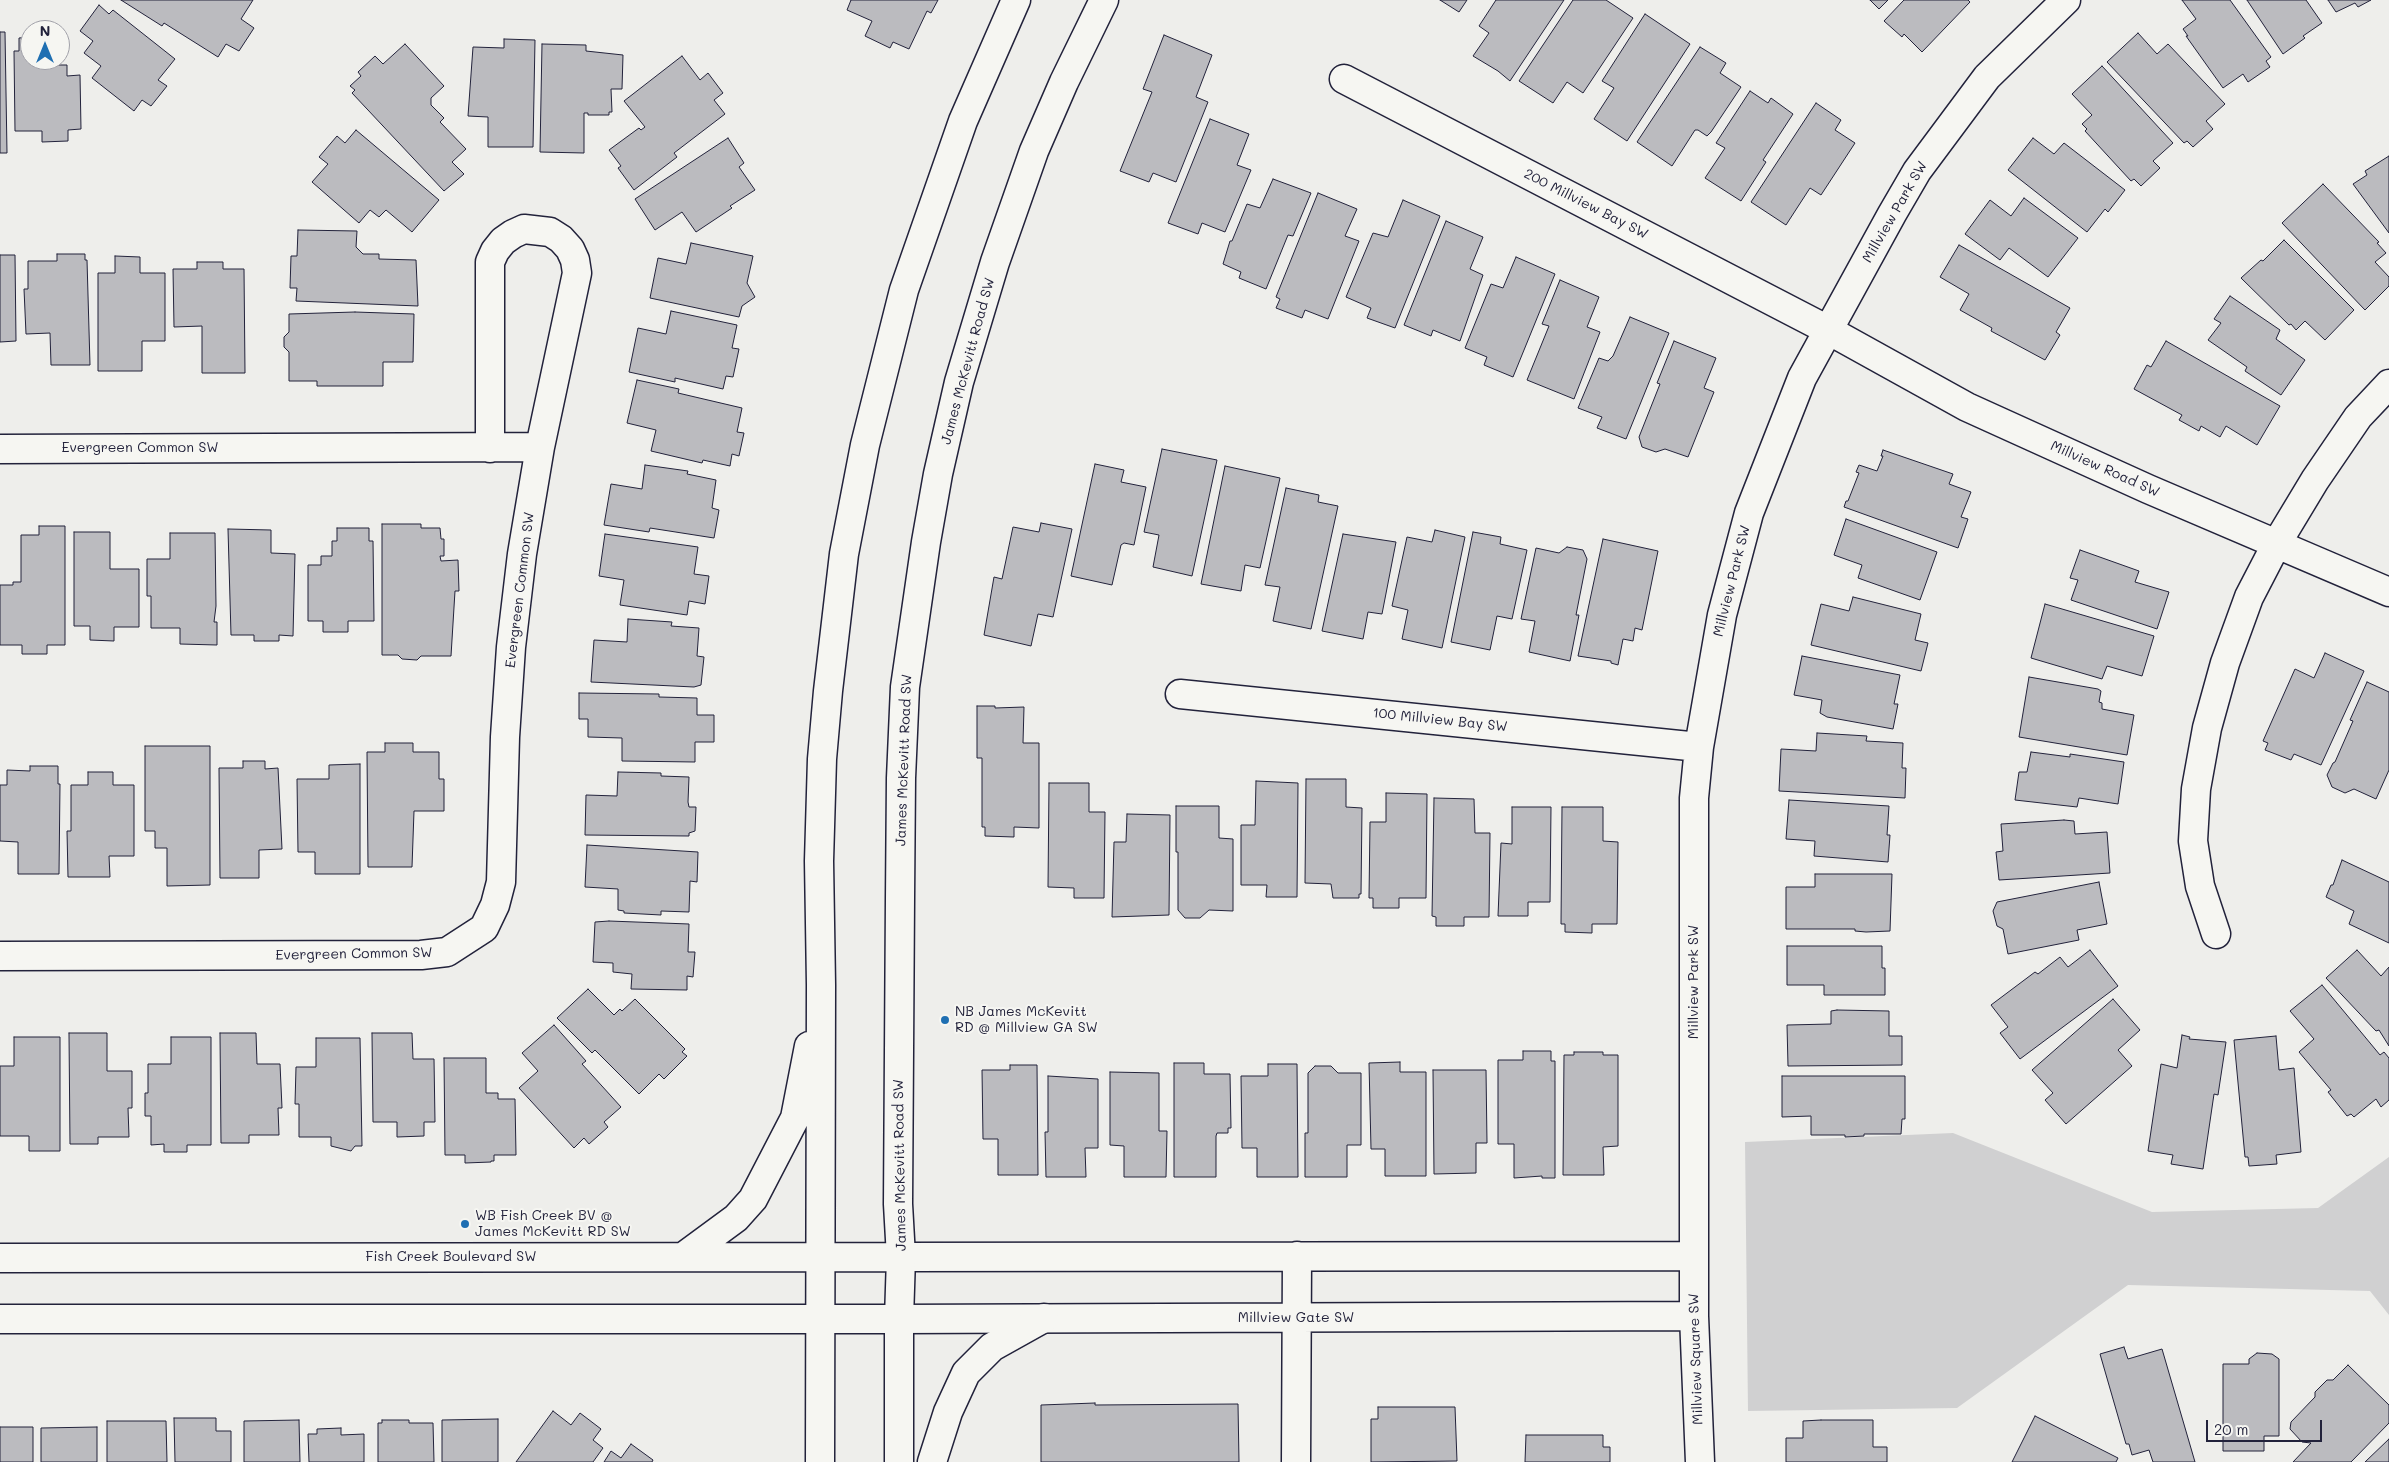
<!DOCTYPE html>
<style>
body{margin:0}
#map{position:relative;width:2389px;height:1462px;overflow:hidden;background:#eeeeeb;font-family:Mali,sans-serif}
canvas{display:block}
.north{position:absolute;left:20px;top:20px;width:50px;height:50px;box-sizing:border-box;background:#f6f6f2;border:1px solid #a1a1a9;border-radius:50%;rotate:0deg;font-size:14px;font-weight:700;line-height:20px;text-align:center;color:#22223b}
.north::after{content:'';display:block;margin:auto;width:18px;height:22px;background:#1f6fb2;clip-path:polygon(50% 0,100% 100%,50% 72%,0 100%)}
.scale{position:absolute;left:2206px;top:1420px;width:116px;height:22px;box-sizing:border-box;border:2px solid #22223b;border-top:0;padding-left:6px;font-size:15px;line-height:18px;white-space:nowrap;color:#22223b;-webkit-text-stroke:4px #f6f6f2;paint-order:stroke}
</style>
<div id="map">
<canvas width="2389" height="1462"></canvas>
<div class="north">N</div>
<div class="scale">20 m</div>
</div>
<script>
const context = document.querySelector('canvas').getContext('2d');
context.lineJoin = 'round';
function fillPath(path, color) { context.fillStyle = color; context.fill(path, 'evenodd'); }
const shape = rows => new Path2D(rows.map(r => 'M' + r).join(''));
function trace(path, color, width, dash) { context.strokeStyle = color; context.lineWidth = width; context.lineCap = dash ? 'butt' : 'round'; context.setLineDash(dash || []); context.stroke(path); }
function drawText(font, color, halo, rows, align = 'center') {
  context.font = font + ' Mali,sans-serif'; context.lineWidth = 4; context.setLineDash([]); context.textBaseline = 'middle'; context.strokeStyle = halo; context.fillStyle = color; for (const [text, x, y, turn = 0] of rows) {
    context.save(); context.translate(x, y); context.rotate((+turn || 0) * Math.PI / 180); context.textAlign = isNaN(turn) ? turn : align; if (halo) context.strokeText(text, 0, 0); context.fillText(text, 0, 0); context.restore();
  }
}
fillPath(shape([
 [1953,1133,2152,1212,2318,1208,2389,1157,2389,1315,2370,1291,2128,1285,1957,1408,1748,1411,1745,1142]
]), '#d0d0d1');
const building = shape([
 [121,0,253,0,241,19,254,28,239,51,226,44,218,57,164,23,162,26,121,0],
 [851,0,938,0,931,13,927,11,909,49,893,42,890,48,865,36,872,21,847,10,851,0],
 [1440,0,1467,0,1459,12,1440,0],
 [1496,0,1564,0,1510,81,1498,71,1473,56,1489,33,1479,26,1496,0],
 [1573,0,1606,0,1633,18,1583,93,1567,82,1553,103,1519,81,1573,0],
 [1870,0,1888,0,1879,9,1870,0],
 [1904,0,1968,0,1970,2,1922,52,1904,34,1902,37,1884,21,1904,0],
 [2182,0,2230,0,2271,57,2266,61,2270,67,2248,82,2243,74,2223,88,2186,36,2188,36,2183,29,2196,19,2182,0],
 [2247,0,2306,0,2322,23,2303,36,2305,38,2283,54,2247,0],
 [2328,0,2371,0,2358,7,2355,3,2336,12,2328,0],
 [99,5,109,14,113,10,175,59,158,80,167,86,151,106,142,100,134,111,92,78,101,66,84,53,93,41,80,31,99,5],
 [1645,14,1690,44,1627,141,1594,119,1614,88,1602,81,1645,14],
 [0,32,5,32,7,153,0,153,0,32],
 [2138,33,2157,54,2168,44,2225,104,2206,121,2213,129,2193,147,2187,141,2184,143,2107,62,2138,33],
 [1164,35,1212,55,1196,97,1208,102,1176,182,1153,173,1149,182,1120,171,1152,92,1143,89,1164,35],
 [30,37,30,60,56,60,56,65,67,65,67,76,80,75,81,129,68,130,68,141,42,142,42,131,15,131,14,51,19,51,19,38,30,37],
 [504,39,535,40,533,147,488,147,488,117,468,116,473,47,504,48,504,39],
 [405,44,444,86,431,98,431,105,444,118,440,122,466,149,452,162,464,174,444,191,352,93,355,90,350,86,361,76,358,72,375,56,383,64,405,44],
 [542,44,586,45,586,51,623,55,622,89,611,89,612,112,609,112,609,115,588,115,588,113,584,113,584,153,540,152,542,44],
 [1700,47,1726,63,1720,73,1741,87,1711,132,1707,136,1698,130,1695,130,1672,166,1637,142,1700,47],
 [682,56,700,80,708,73,723,93,714,100,725,114,674,153,677,157,634,190,618,168,621,166,609,150,639,128,641,130,645,127,624,101,682,56],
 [2102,66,2173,143,2153,161,2160,168,2141,186,2134,179,2131,181,2085,131,2087,129,2082,124,2092,115,2072,94,2102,66],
 [1750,91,1768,103,1771,98,1793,114,1763,160,1766,162,1741,201,1705,178,1725,148,1716,143,1750,91],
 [1816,103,1841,120,1835,130,1855,143,1821,195,1810,188,1786,225,1751,202,1816,103],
 [1210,119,1249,134,1237,165,1251,170,1225,232,1202,223,1198,234,1168,223,1210,119],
 [356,130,439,200,412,232,386,210,379,217,370,210,359,223,312,182,328,164,319,157,337,136,345,143,356,130],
 [728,138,744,163,739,167,755,190,730,206,732,208,696,232,682,212,655,230,635,199,728,138],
 [2033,138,2054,154,2064,143,2125,190,2108,212,2105,209,2087,232,2008,170,2033,138],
 [2389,156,2389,233,2353,184,2367,175,2365,171,2389,156],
 [1273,179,1311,193,1293,236,1288,235,1266,289,1239,278,1241,272,1223,264,1230,241,1232,241,1247,204,1260,208,1273,179],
 [2323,184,2379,242,2377,243,2386,253,2375,262,2389,277,2389,286,2365,310,2282,223,2323,184],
 [1318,193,1357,209,1345,236,1359,241,1328,319,1305,310,1302,318,1276,308,1280,299,1276,297,1318,193],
 [2024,198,2078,238,2048,277,2009,248,2000,260,1965,234,1990,200,2011,216,2024,198],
 [1403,200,1440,216,1395,328,1367,318,1371,308,1346,297,1373,233,1388,237,1403,200],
 [1446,221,1483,237,1470,269,1483,275,1460,341,1433,330,1431,336,1404,325,1446,221],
 [298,230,357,231,356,247,363,254,379,254,379,259,416,260,418,306,296,301,297,288,290,288,291,256,297,256,298,230],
 [2284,240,2354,310,2325,340,2305,321,2296,330,2291,324,2289,325,2241,278,2261,260,2263,261,2284,240],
 [691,243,753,256,747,283,755,297,742,306,739,317,650,298,658,258,686,264,691,243],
 [1959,245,2070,308,2056,332,2060,335,2045,360,1991,331,1992,328,1960,310,1969,294,1940,277,1959,245],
 [57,254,85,254,85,260,87,260,90,365,51,365,50,333,26,334,24,289,28,289,28,261,57,261,57,254],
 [0,255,15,255,16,341,0,342,0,255],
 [115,256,140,257,140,273,165,273,165,341,142,341,142,371,98,371,98,273,115,273,115,256],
 [1516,257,1555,274,1513,377,1484,365,1487,357,1465,348,1491,284,1503,288,1516,257],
 [197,262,223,262,223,269,244,269,245,373,202,373,202,326,174,327,173,269,197,269,197,262],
 [1560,280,1599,297,1587,327,1600,332,1574,399,1527,380,1549,326,1542,324,1560,280],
 [2230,296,2280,330,2276,339,2305,360,2281,395,2245,371,2247,367,2208,340,2221,323,2214,319,2230,296],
 [671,311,737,325,732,348,739,349,733,377,726,376,723,389,675,378,675,382,629,372,638,328,666,334,671,311],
 [355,312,414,314,413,362,383,362,383,386,317,386,317,381,289,381,289,352,284,347,284,337,289,332,289,314,355,312],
 [1630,317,1669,333,1626,439,1597,428,1602,417,1578,408,1599,358,1608,361,1613,356,1630,317],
 [1674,341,1716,358,1704,388,1714,392,1688,457,1665,449,1656,452,1642,447,1639,437,1660,384,1657,383,1674,341],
 [2166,341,2280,406,2257,445,2226,426,2220,437,2201,426,2199,431,2179,420,2182,415,2134,389,2147,365,2151,367,2166,341],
 [637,380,679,389,678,393,742,408,737,432,744,433,739,456,732,454,730,466,703,460,702,463,651,451,656,430,627,423,637,380],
 [1162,449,1217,460,1192,576,1153,567,1159,535,1144,532,1162,449],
 [1883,450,1953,474,1949,484,1971,492,1961,517,1968,519,1958,548,1844,507,1846,501,1848,501,1859,473,1856,472,1859,465,1877,471,1883,456,1881,456,1883,450],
 [1095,464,1124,470,1121,482,1146,487,1134,545,1124,543,1121,545,1112,585,1071,576,1095,464],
 [645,465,688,471,687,474,716,480,712,508,719,510,714,538,650,528,649,532,604,525,611,484,642,489,645,465],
 [1225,466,1280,478,1260,568,1245,565,1241,591,1201,584,1225,466],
 [1286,488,1319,495,1318,502,1338,506,1311,629,1273,621,1280,587,1265,585,1286,488],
 [1846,519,1937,552,1920,600,1858,578,1862,565,1834,555,1846,519],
 [1041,523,1072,529,1053,617,1038,614,1031,646,984,635,994,577,1002,579,1013,527,1039,532,1041,523],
 [382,524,421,524,421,528,440,528,441,539,444,539,444,556,440,556,441,561,458,560,459,591,455,591,451,656,421,656,417,660,402,659,398,655,382,655,382,524],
 [39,526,65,526,65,645,47,645,47,654,22,654,22,645,0,645,0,585,13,585,13,582,21,582,21,535,39,535,39,526],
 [337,528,369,528,369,541,373,541,374,621,348,621,348,632,323,632,323,621,308,621,308,565,321,565,321,556,332,556,332,541,337,541,337,528],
 [228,529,271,530,271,553,295,554,293,636,279,635,279,641,254,641,254,635,231,635,228,529],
 [1435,530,1465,537,1442,648,1402,639,1408,610,1392,606,1407,537,1432,542,1435,530],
 [74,532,110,532,110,569,139,569,139,627,114,627,114,641,90,640,90,626,74,626,74,532],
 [1473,532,1501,537,1500,544,1527,550,1512,619,1497,616,1490,650,1451,642,1473,532],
 [170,533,215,533,216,606,214,622,217,622,217,645,180,644,180,628,151,628,151,596,147,596,147,559,170,559,170,533],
 [605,534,698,547,694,574,709,576,705,604,689,601,687,615,620,605,624,580,599,576,605,534],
 [1343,534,1396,542,1382,614,1368,612,1363,639,1322,631,1343,534],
 [1603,539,1658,551,1642,630,1635,628,1633,641,1623,639,1618,665,1611,663,1611,661,1578,656,1603,539],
 [1567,547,1583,550,1587,559,1576,615,1579,615,1570,661,1529,652,1535,621,1521,619,1536,548,1559,553,1567,547],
 [2080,550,2139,571,2135,582,2169,592,2157,629,2071,600,2078,580,2070,578,2080,550],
 [1853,597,1921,614,1915,640,1928,643,1921,671,1811,645,1821,604,1849,611,1853,597],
 [2045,604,2154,636,2142,676,2107,666,2102,679,2031,658,2045,604],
 [628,619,672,622,671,626,699,628,697,656,704,657,701,685,694,687,591,682,594,640,627,642,628,619],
 [2325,653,2364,671,2321,765,2294,754,2291,760,2265,750,2268,743,2263,741,2295,669,2314,678,2325,653],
 [1802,656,1900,675,1894,704,1898,704,1893,729,1827,717,1820,713,1822,700,1794,695,1802,656],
 [2029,677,2098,689,2101,691,2099,702,2102,703,2102,709,2134,715,2127,755,2019,737,2029,677],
 [2367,682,2389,692,2389,770,2376,799,2354,789,2345,793,2332,787,2327,775,2333,763,2335,762,2353,721,2350,720,2367,682],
 [579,693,659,694,659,697,697,698,697,715,714,715,714,742,695,742,695,762,622,761,622,738,588,737,588,719,579,719,579,693],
 [977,706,995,706,995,708,1024,707,1023,743,1039,743,1039,828,1014,827,1014,837,985,836,985,827,982,827,982,758,977,758,977,706],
 [1817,733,1867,736,1866,741,1903,743,1902,768,1906,768,1905,798,1779,791,1781,749,1816,751,1817,733],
 [385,743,413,743,413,752,439,752,439,779,444,779,444,811,414,811,412,867,368,867,367,752,385,752,385,743],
 [145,746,210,746,210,885,167,886,167,848,155,848,155,831,145,831,145,746],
 [2031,752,2070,757,2070,754,2124,762,2118,804,2079,798,2077,807,2015,800,2019,772,2027,772,2031,752],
 [243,761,265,761,265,769,278,768,282,849,259,850,259,878,220,878,219,768,243,768,243,761],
 [360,764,360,874,315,874,315,852,298,852,297,779,329,779,329,765,360,764],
 [30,766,58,766,58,784,60,784,59,874,18,874,18,842,0,841,0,785,7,785,7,770,30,771,30,766],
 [88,772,113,772,113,785,134,785,134,856,109,856,110,877,68,877,67,831,71,831,71,785,88,785,88,772],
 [618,772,661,773,661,776,689,777,688,802,689,807,696,807,695,831,689,833,689,836,585,835,586,795,617,796,618,772],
 [1306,779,1346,779,1346,807,1362,808,1361,894,1359,894,1359,898,1333,898,1331,884,1305,883,1306,779],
 [1256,781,1298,783,1297,897,1266,897,1267,885,1241,885,1241,825,1255,825,1256,781],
 [1049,783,1089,783,1089,812,1105,812,1104,898,1074,898,1074,888,1048,887,1049,783],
 [1386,793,1427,794,1426,898,1399,898,1399,908,1373,908,1373,898,1369,898,1370,822,1386,822,1386,793],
 [1434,798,1474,799,1475,833,1490,833,1489,917,1464,917,1464,926,1436,926,1436,917,1432,916,1434,798],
 [1789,800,1889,806,1887,835,1890,835,1888,862,1814,856,1815,841,1786,839,1789,800],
 [1176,806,1219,806,1219,838,1233,839,1233,911,1209,910,1200,918,1185,918,1178,910,1178,852,1176,852,1176,806],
 [1512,807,1551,807,1550,902,1528,902,1528,916,1498,916,1501,843,1512,844,1512,807],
 [1562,807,1603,807,1603,841,1618,842,1617,924,1592,924,1592,933,1565,932,1565,924,1561,924,1562,807],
 [1127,814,1170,815,1169,915,1112,917,1114,842,1126,842,1127,814],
 [2064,820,2074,821,2075,834,2107,832,2110,873,1999,880,1996,852,2003,851,2001,824,2064,820],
 [587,845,698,852,697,882,690,881,689,912,661,911,661,915,624,913,624,911,618,910,618,889,585,887,587,845],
 [2342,860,2389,882,2389,943,2349,924,2354,911,2326,897,2331,885,2333,885,2342,860],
 [1815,874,1892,874,1890,931,1866,932,1855,931,1855,929,1786,929,1786,887,1815,887,1815,874],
 [2099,882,2107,924,2077,930,2079,940,2008,954,2003,929,1997,926,1993,911,1997,902,2099,882],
 [609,921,689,924,688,952,695,952,693,977,687,976,687,990,631,989,632,974,613,972,613,963,593,962,595,922,609,921],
 [1787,946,1882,946,1882,968,1885,968,1885,995,1824,995,1824,985,1787,985,1787,946],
 [2090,950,2118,986,2020,1059,2000,1033,2008,1027,1991,1005,2035,972,2038,974,2060,957,2068,967,2090,950],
 [2357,950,2381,976,2389,967,2389,1046,2379,1030,2376,1031,2326,978,2357,950],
 [2322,985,2380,1055,2384,1052,2389,1058,2389,1100,2381,1107,2376,1099,2354,1117,2351,1114,2347,1116,2328,1092,2331,1090,2299,1052,2314,1039,2290,1011,2322,985],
 [588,989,614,1015,620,1009,622,1011,635,999,685,1049,682,1052,687,1056,664,1079,659,1074,639,1094,595,1050,592,1053,557,1018,588,989],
 [2113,999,2140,1030,2118,1050,2132,1066,2066,1124,2045,1100,2053,1093,2032,1070,2113,999],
 [1837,1010,1889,1011,1889,1036,1902,1036,1902,1065,1788,1066,1787,1025,1831,1024,1831,1011,1837,1010],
 [554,1025,586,1061,582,1064,621,1107,604,1122,608,1127,589,1144,584,1138,574,1148,519,1088,538,1071,522,1053,554,1025],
 [69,1033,107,1033,107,1071,132,1071,132,1108,128,1108,129,1137,98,1137,98,1144,70,1144,69,1033],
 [220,1033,256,1033,257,1064,280,1064,282,1108,278,1108,279,1135,249,1135,249,1143,221,1143,220,1033],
 [372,1033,412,1033,413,1059,434,1059,435,1122,424,1122,424,1136,397,1137,397,1122,373,1122,372,1033],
 [2182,1035,2190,1037,2189,1039,2226,1042,2218,1095,2214,1094,2203,1169,2171,1164,2173,1155,2148,1151,2161,1064,2177,1068,2182,1035],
 [2276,1036,2279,1070,2294,1068,2301,1152,2276,1155,2277,1164,2249,1166,2248,1157,2245,1157,2234,1040,2276,1036],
 [14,1037,60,1037,60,1151,29,1151,29,1136,0,1136,0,1066,14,1066,14,1037],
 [171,1037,211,1037,211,1145,187,1145,187,1152,164,1152,164,1144,151,1145,151,1116,145,1116,145,1093,148,1093,148,1064,171,1064,171,1037],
 [316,1038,360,1038,362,1146,355,1146,351,1151,331,1146,331,1137,299,1137,299,1104,295,1104,296,1067,316,1067,316,1038],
 [1523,1051,1551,1051,1551,1061,1555,1061,1555,1178,1542,1178,1542,1176,1514,1178,1514,1144,1498,1144,1498,1060,1523,1060,1523,1051],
 [1574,1052,1603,1052,1603,1055,1618,1055,1618,1146,1603,1147,1604,1175,1563,1175,1564,1055,1574,1055,1574,1052],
 [444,1058,486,1058,486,1093,498,1093,498,1099,515,1099,516,1155,494,1155,494,1161,491,1161,491,1162,465,1163,465,1155,445,1155,444,1058],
 [1400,1062,1400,1072,1426,1072,1426,1176,1385,1176,1385,1149,1371,1149,1369,1063,1400,1062],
 [1174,1063,1204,1063,1204,1074,1230,1074,1231,1128,1228,1128,1228,1133,1217,1133,1216,1136,1216,1177,1174,1177,1174,1063],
 [1268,1064,1297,1064,1298,1177,1257,1177,1257,1148,1242,1148,1241,1076,1268,1076,1268,1064],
 [1010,1065,1037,1065,1038,1175,998,1175,998,1139,983,1139,982,1070,1010,1070,1010,1065],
 [1315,1066,1331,1066,1338,1073,1361,1073,1361,1145,1347,1145,1347,1177,1305,1177,1305,1133,1308,1133,1308,1073,1315,1066],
 [1433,1070,1486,1070,1487,1143,1476,1143,1476,1173,1434,1174,1433,1070],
 [1110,1072,1159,1073,1159,1131,1167,1131,1166,1177,1124,1177,1124,1146,1110,1145,1110,1072],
 [1048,1076,1098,1079,1098,1148,1085,1148,1086,1177,1046,1177,1045,1132,1048,1132,1048,1076],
 [1782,1076,1905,1076,1905,1119,1902,1119,1901,1134,1864,1134,1864,1136,1845,1137,1845,1135,1811,1135,1811,1116,1782,1117,1782,1076],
 [2124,1347,2128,1359,2162,1349,2195,1462,2153,1462,2149,1450,2132,1455,2129,1444,2126,1444,2100,1354,2124,1347],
 [2257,1353,2272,1354,2279,1359,2279,1436,2264,1436,2264,1451,2223,1451,2223,1364,2249,1364,2249,1359,2257,1353],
 [2348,1365,2389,1405,2389,1423,2351,1462,2293,1462,2311,1443,2302,1442,2290,1429,2291,1422,2315,1397,2315,1392,2327,1380,2333,1380,2348,1365],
 [1095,1403,1095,1405,1238,1404,1239,1462,1041,1462,1041,1405,1095,1403],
 [1378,1407,1455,1407,1457,1461,1371,1462,1371,1419,1378,1419,1378,1407],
 [553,1411,571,1425,580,1413,601,1429,593,1440,603,1448,593,1462,516,1462,553,1411],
 [2035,1416,2118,1458,2116,1462,2012,1462,2035,1416],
 [174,1418,216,1418,216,1431,231,1431,231,1462,175,1462,174,1418],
 [498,1419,498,1462,442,1462,442,1420,498,1419],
 [299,1420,300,1462,244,1462,244,1421,299,1420],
 [382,1420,409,1420,409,1423,433,1423,434,1462,378,1462,378,1423,382,1423,382,1420],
 [1821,1420,1873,1420,1873,1447,1887,1447,1887,1462,1786,1462,1786,1438,1803,1438,1803,1421,1821,1420],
 [107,1421,166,1421,167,1462,107,1462,107,1421],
 [0,1427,33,1427,33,1462,0,1462,0,1427],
 [97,1427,97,1462,41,1462,41,1428,97,1427],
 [341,1428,341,1435,364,1434,364,1462,309,1462,308,1434,317,1434,317,1429,341,1428],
 [1526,1435,1603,1435,1603,1447,1610,1447,1610,1462,1525,1462,1526,1435],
 [2389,1439,2389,1462,2365,1462,2389,1439],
 [631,1444,653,1460,652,1462,604,1462,611,1451,621,1458,631,1444]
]);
fillPath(building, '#bbbbbf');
trace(building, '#22223b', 1);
const minor = shape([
 [1344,79,1828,330,1967,407,2148,489,2389,592],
 [0,449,540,447],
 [1180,694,1699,747],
 [2216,934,2200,886,2193,841,2196,789,2207,728,2225,663,2249,597,2277,543,2315,480,2358,417,2389,384],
 [0,956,421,955,447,952,484,928,495,905,501,882,505,737,511,647,522,554,540,447,577,273,575,260,570,249,561,239,550,232,524,229,513,234,503,241,495,251,490,262,490,448],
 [901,1257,1694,1256],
 [899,1319,1694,1316],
 [1296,1462,1297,1256],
 [1700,1462,1694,1316,1694,798,1699,747,1722,615,1749,513,1802,378,1892,214,1917,171,1987,77,2066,0]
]);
const major = shape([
 [683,1257,736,1218,753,1199,795,1118,809,1046],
 [0,1258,901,1257],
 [0,1319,899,1319],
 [820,1462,821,985,819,861,822,759,828,691,844,554,865,445,904,290,963,121,1016,0],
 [899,1462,899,1319,901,1257,898,1204,900,898,901,778,905,687,926,542,938,474,959,382,995,262,1034,151,1064,82,1104,0],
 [932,1462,948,1412,966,1373,992,1347,1044,1318]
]);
trace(minor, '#22223b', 31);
trace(major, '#22223b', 31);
trace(minor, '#f6f6f2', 28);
trace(major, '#f6f6f2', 28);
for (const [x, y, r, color] of [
 [945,1020,5,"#1f6fb2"],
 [465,1224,5,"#1f6fb2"]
]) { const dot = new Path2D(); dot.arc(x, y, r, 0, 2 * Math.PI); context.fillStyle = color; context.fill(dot); trace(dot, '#f6f6f2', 2); }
drawText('14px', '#22223b', '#f6f6f2', [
 ["200 Millview Bay SW",1586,204,27],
 ["Millview Park SW",1895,212,-60],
 ["James McKevitt Road SW",968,361,-75],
 ["Evergreen Common SW",140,448],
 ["Millview Road SW",2105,469,24],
 ["Millview Park SW",1732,581,-76],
 ["Evergreen Common SW",520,590,-83],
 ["100 Millview Bay SW",1440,720,6],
 ["James McKevitt Road SW",904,760,-88],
 ["Evergreen Common SW",354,954,-1],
 ["Millview Park SW",1694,982,-90],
 ["James McKevitt Road SW",900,1165,-91],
 ["Fish Creek Boulevard SW",451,1257],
 ["Millview Gate SW",1296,1318],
 ["Millview Square SW",1696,1359,-92]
]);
drawText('14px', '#22223b', '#f6f6f2', [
 ["NB James McKevitt",955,1012],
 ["RD @ Millview GA SW",955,1028],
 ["WB Fish Creek BV @",475,1216],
 ["James McKevitt RD SW",475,1232]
], 'left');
</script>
